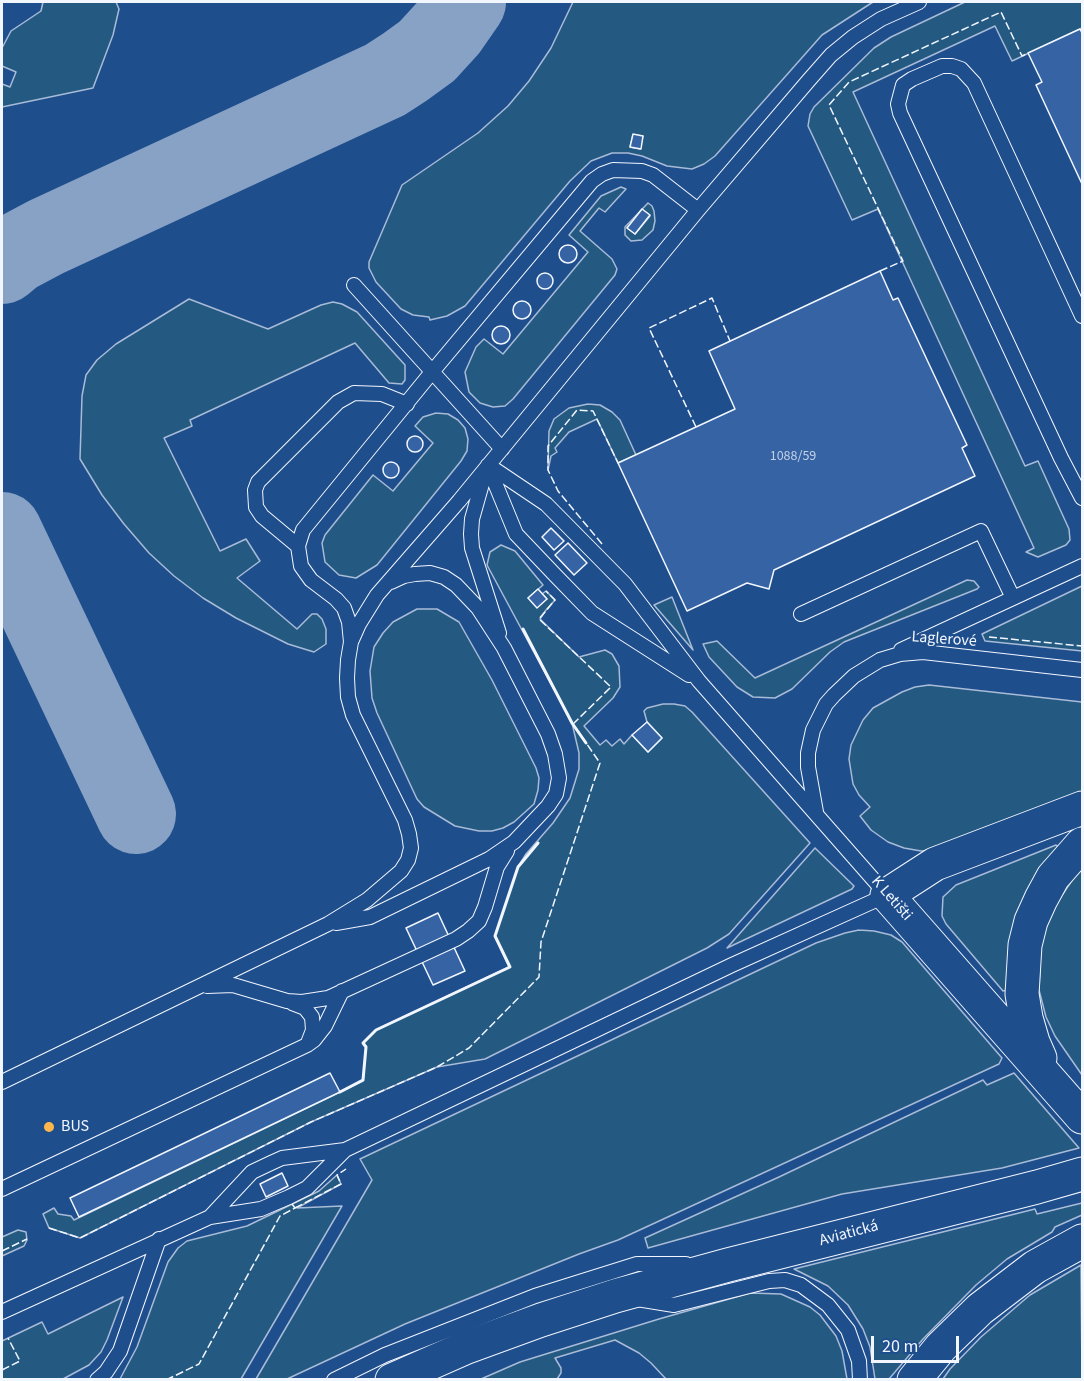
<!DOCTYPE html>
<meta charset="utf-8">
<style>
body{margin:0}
#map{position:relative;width:1084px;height:1381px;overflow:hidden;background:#1f4e8c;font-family:"Source Sans 3",sans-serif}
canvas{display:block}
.frame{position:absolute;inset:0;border:3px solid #f2f6ff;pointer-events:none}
.scale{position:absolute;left:871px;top:1336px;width:88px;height:27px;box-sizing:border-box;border:3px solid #f2f6ff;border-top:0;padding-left:8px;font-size:18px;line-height:21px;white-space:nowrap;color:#f2f6ff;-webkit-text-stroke:4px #1f4e8c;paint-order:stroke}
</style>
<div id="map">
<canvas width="1084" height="1381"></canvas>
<div class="frame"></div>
<div class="scale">20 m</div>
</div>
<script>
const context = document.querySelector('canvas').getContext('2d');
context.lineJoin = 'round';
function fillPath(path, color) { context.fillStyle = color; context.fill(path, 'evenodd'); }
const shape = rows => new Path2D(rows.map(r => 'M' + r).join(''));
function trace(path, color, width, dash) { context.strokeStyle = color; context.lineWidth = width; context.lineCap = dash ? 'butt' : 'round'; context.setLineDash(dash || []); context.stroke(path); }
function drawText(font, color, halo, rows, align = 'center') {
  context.font = font + ' "Source Sans 3",sans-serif'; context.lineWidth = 4.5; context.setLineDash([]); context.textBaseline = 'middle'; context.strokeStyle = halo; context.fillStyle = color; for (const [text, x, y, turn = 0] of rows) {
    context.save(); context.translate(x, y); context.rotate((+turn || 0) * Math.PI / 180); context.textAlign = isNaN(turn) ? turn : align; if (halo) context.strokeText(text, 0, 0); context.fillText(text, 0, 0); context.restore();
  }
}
const green = shape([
 [43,2,116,2,119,9,113,35,93,88,2,107,2,84,10,87,16,72,2,66,2,48,11,31,41,11,43,2],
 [573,2,873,2,822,35,715,156,704,164,692,169,667,166,642,156,628,153,612,153,591,161,570,181,465,306,447,316,430,320,429,317,413,315,401,309,376,282,369,268,369,262,402,185,478,133,508,106,529,81,551,48,573,2],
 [633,135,643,136,640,149,630,147,633,135],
 [965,2,1082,2,1082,28,1012,61,995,26,853,92,1025,466,1038,461,1069,529,1070,540,1066,545,1038,557,1026,552,1034,548,878,209,852,220,808,126,810,114,814,107,874,48,891,37,965,2],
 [621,187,626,189,605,212,599,208,580,231,612,259,617,269,615,275,513,399,505,406,493,407,480,403,469,392,465,372,476,347,484,339,503,354,588,252,569,235,601,196,621,187],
 [648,203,652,206,654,211,655,221,653,230,642,240,631,241,625,235,625,227,648,203],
 [643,210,650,216,635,234,627,228,643,210],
 [189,299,268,329,321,305,333,302,342,304,357,312,405,365,405,380,402,384,389,383,355,343,190,420,192,426,164,438,220,551,246,539,260,561,237,578,297,629,312,614,317,614,322,619,326,629,326,644,314,652,288,644,236,618,203,598,174,576,149,553,124,524,102,495,80,459,82,396,86,375,97,360,116,344,189,299],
 [588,404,600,405,612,412,620,420,636,455,618,463,597,419,569,432,555,448,557,452,551,456,548,470,549,431,554,419,569,408,588,404],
 [436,413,448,414,458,420,465,428,468,439,467,451,461,461,377,565,356,578,339,575,325,562,322,543,325,535,373,475,393,491,433,443,415,426,423,417,436,413],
 [501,545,515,551,543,585,528,598,547,599,542,594,546,591,555,600,546,610,540,619,579,657,605,650,612,654,619,666,620,687,613,698,584,726,600,745,606,740,612,746,620,739,624,744,632,735,648,752,662,738,647,722,644,711,647,708,663,704,674,704,685,706,692,712,810,843,729,934,707,948,485,1059,437,1067,311,1122,80,1238,49,1228,43,1214,54,1208,58,1214,71,1216,74,1220,363,1081,366,1047,363,1043,376,1030,509,967,495,936,518,867,526,854,553,823,570,798,579,769,579,753,572,723,487,565,490,552,501,545],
 [967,580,974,581,979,587,977,589,844,642,830,652,792,689,775,698,753,697,737,687,709,657,703,644,717,641,755,678,967,580],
 [1082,586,1082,651,985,641,982,634,1082,586],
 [672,597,693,650,654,605,672,597],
 [417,609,437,609,459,622,492,680,536,768,539,778,538,790,534,804,514,822,503,828,492,831,479,831,455,826,424,807,417,799,377,713,372,698,370,671,374,647,383,633,393,622,417,609],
 [929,685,1082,702,1082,798,938,850,921,851,904,848,888,842,871,830,860,816,870,807,859,795,853,784,849,759,851,745,863,720,873,708,902,692,915,687,929,685],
 [1056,845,1059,848,1007,990,1003,991,946,924,942,916,943,897,956,885,1056,845],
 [815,848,854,886,852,889,727,948,815,848],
 [1082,866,1082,1075,1055,1036,1046,1017,1039,990,1041,943,1048,922,1058,901,1082,866],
 [859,930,874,931,891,935,902,942,1002,1058,999,1064,618,1240,579,1254,405,1324,287,1379,256,1379,372,1180,360,1159,816,943,845,933,859,930],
 [1014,1073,1079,1148,1002,1168,842,1194,648,1248,645,1238,779,1177,983,1080,987,1085,1014,1073],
 [337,1175,341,1184,297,1208,342,1206,241,1379,120,1379,137,1347,168,1262,178,1248,187,1241,247,1226,319,1191,337,1175],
 [1082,1203,1082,1215,1055,1227,1052,1232,1007,1259,976,1285,923,1339,889,1379,875,1379,870,1347,863,1329,848,1305,828,1286,794,1269,1035,1209,1037,1214,1082,1203],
 [18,1230,26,1232,27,1240,24,1246,2,1256,2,1237,18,1230],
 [1081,1265,1082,1379,943,1379,950,1369,981,1337,1030,1295,1081,1265],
 [750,1293,781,1294,810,1307,820,1315,836,1336,842,1351,847,1379,666,1379,651,1363,639,1353,615,1340,555,1358,561,1368,561,1373,557,1379,481,1379,520,1362,659,1319,750,1293],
 [123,1297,107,1340,101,1352,89,1365,63,1379,2,1379,2,1341,42,1322,48,1334,123,1297]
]);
fillPath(green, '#245a82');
trace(green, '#a8bbd7', 1.5);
trace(shape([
 [2,264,14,254,46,237,385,80,405,67,427,51,448,28,466,2],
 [2,532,136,814]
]), '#88a2c6', 80);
const building = shape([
 [1080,29,1082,33,1082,184,1036,85,1042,82,1028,53,1080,29],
 [633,134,643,136,641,149,630,147,633,134],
 [642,209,650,215,635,234,627,228,642,209],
 '559 254a9 9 0 1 1 18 0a9 9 0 1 1-18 0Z',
 [880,271,893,300,898,298,967,445,962,448,975,476,774,570,769,589,747,583,687,611,618,463,735,409,709,351,880,271],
 '537 281a8 8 0 1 1 16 0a8 8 0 1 1-16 0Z',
 '513 310a9 9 0 1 1 18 0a9 9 0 1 1-18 0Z',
 '492 335a9 9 0 1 1 18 0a9 9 0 1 1-18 0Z',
 '407 444a8 8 0 1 1 16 0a8 8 0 1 1-16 0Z',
 '383 470a8 8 0 1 1 16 0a8 8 0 1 1-16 0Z',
 [551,528,564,541,554,550,542,537,551,528],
 [568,543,587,563,574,575,555,555,568,543],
 [538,589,547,599,537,608,528,598,538,589],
 [647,722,662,738,648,752,632,735,647,722],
 [438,913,465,971,433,985,406,928,438,913],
 [330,1073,340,1092,79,1217,70,1198,330,1073],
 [282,1173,288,1186,266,1197,260,1184,282,1173]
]);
fillPath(building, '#3563a3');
trace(building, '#f2f6ff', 1.5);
const lane = shape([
 [354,285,502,449],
 [1082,316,974,83,961,69,952,66,942,66,912,79,903,85,898,104,900,113,1061,458,1082,498],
 [488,466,516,534,556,576,592,613,689,675],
 [485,473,472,519,471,534,472,548,499,633],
 [298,546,262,516,256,507,255,490,258,482,338,402,354,393,382,394,407,404],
 [801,614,981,531,1013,598],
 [351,642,349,622,344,608,336,599,311,580,301,566,298,546,303,530,432,372,592,181,602,174,613,170,642,171,653,175,698,210],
 [901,650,1082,566],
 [816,812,808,767,808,753,813,730,826,704,834,695,854,676,880,660,900,654,923,652,1082,670],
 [336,923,370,917,489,859,514,842,548,806,556,794,559,778,555,754,548,734,504,648,478,608,456,585,444,577,430,573,415,574,404,576,391,582],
 [207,986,233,985,287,1001,302,1002,328,998,456,939,468,931,479,921,485,907,497,867,507,851],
 [292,1003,305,1008,312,1017,313,1030,308,1043],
 [2,1082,328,924,367,900,401,871,408,860,411,848,409,834,405,820,353,715,348,697,347,678,348,660,351,642,359,624,377,595,459,501,698,210,809,80,831,55,853,37,881,19,919,2],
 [2,1189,307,1045,314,1040,325,1026,342,991],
 [210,1217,252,1172,271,1163,282,1158,345,1150,732,965,887,895,699,681,625,584,546,504,488,465],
 [637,1299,674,1305,769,1281,785,1280,801,1285,828,1305,848,1330,859,1361,860,1380],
 [2,1312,210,1217,261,1209,289,1197,307,1188,345,1150],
 [97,1380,106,1372,120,1351,159,1239],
 [334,1380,385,1355,535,1296,637,1264,686,1264]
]);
const secondary = shape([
 [887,895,1082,1117],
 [887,895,935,864,1082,808],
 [1040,1058,1033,1042,1026,1018,1022,994,1025,945,1031,921,1041,899,1053,877,1082,844],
 [392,1380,467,1347,541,1320,615,1296,728,1265,1037,1187,1082,1174],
 [914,1380,941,1347,980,1309,1035,1267,1082,1241]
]);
trace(lane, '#f2f6ff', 16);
trace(secondary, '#f2f6ff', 35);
trace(lane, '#1f4e8c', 14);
trace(secondary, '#1f4e8c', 33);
trace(shape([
 [880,271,903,261,829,105,849,82,1001,12,1022,56,1028,53],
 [696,427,649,328,712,298,730,341],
 [602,544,558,491,548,470,548,446,577,410,593,411,618,463],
 [989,637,1082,646],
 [295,1208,341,1184,337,1175,346,1169],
 [49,1228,80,1238,311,1122,437,1067,469,1048,539,977,541,942,600,763,573,724,611,687,539,619,555,600,546,591],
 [2,1251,27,1239],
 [2,1370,20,1361,8,1338],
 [166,1380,199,1364,280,1216,295,1208,292,1204]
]), '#f2f6ff', 1.5, [8, 3]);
trace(shape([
 [523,629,572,723,586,743],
 [340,1092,363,1080,366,1047,363,1043,376,1030,510,967,495,936,518,867,538,843]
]), '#f2f6ff', 3);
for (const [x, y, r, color] of [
 [49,1127,6,"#ffb74d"]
]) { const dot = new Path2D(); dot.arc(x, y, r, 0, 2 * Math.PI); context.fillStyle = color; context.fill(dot); trace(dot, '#1f4e8c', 2); }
drawText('14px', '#c3d1e8', null, [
 ["1088/59",793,457]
]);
drawText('16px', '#f2f6ff', '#1f4e8c', [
 ["Laglerové",944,640,4],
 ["K Letišti",891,899,49],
 ["Aviatická",849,1234,-15]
]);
drawText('16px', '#f2f6ff', '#1f4e8c', [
 ["BUS",61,1127]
], 'left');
</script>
